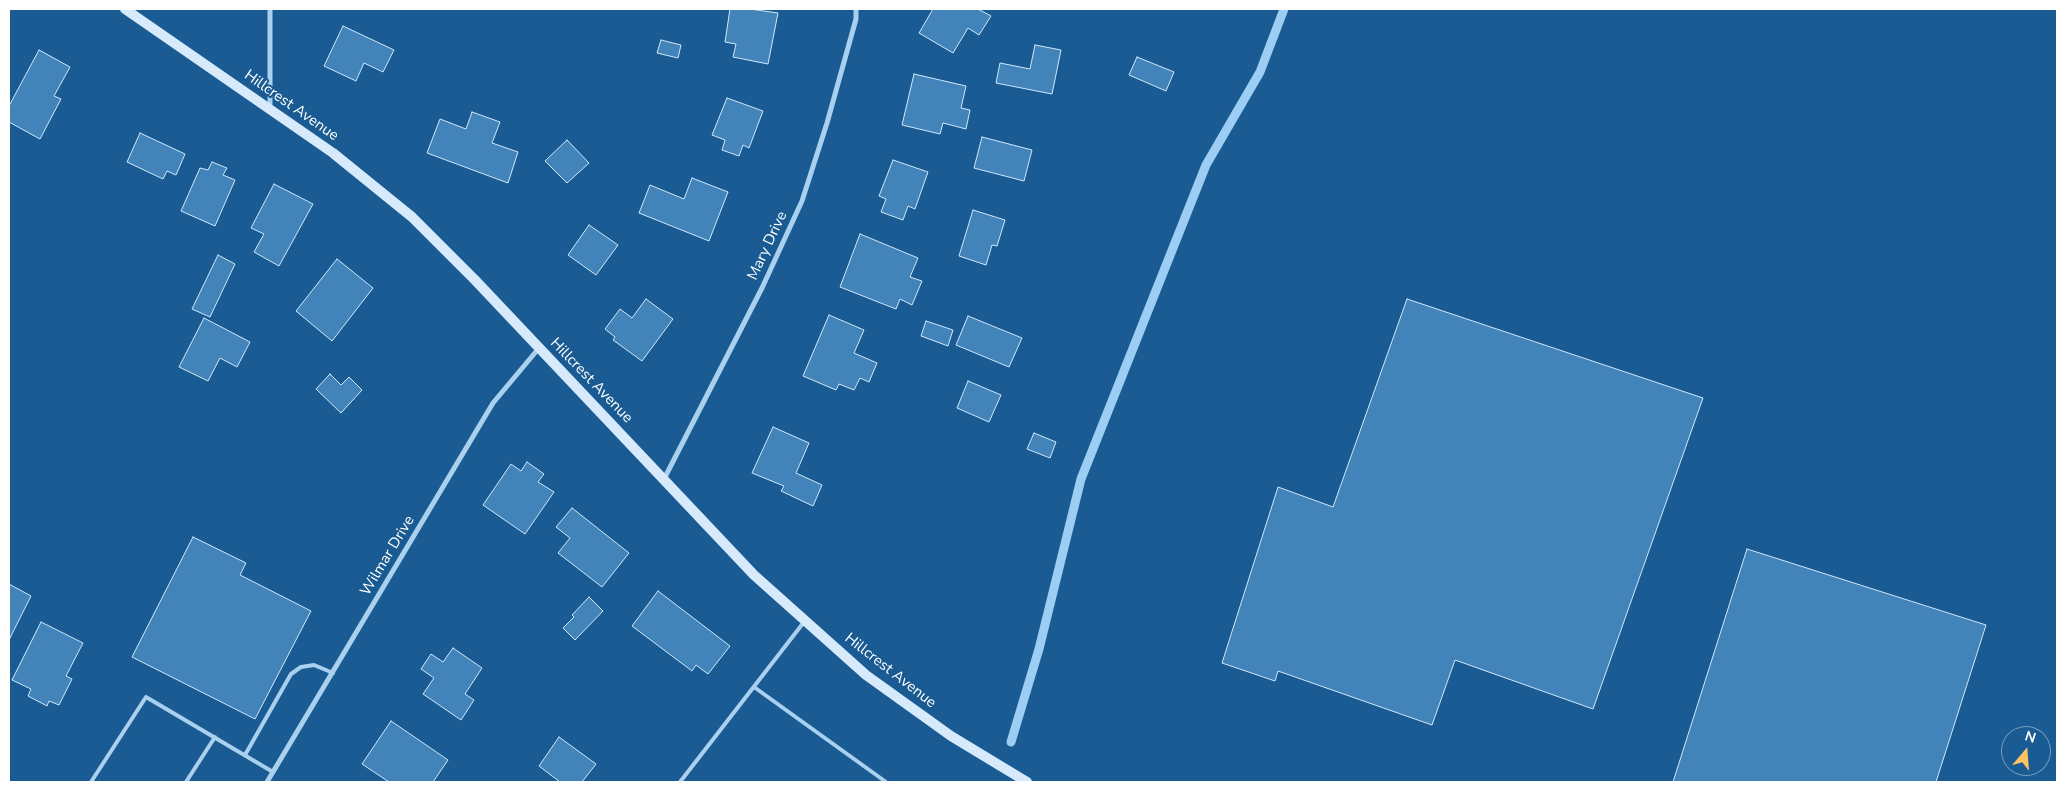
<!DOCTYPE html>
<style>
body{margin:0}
#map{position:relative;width:2066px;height:791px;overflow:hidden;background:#195b92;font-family:"Nunito Sans",sans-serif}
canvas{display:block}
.frame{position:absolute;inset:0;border:10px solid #fff;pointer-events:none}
.north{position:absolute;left:2001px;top:726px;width:50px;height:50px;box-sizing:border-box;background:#195b92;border:1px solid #759dbe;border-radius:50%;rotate:18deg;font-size:14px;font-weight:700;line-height:20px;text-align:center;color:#fff}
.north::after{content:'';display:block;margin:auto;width:18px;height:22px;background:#ffc367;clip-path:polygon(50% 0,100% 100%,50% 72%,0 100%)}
</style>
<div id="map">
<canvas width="2066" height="791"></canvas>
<div class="frame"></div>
<div class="north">N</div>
</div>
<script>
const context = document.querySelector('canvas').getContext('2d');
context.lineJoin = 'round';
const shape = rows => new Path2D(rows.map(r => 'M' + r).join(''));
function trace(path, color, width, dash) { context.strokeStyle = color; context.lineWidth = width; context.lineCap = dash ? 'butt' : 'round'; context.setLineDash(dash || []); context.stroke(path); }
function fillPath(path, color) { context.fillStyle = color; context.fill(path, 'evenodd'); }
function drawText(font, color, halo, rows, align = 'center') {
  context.font = font + ' "Nunito Sans",sans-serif'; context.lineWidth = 4; context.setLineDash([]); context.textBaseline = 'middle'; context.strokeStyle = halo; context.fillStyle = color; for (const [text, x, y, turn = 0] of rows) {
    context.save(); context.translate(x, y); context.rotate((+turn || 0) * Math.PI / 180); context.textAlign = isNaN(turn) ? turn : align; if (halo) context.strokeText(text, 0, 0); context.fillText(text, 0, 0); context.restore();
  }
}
trace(shape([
 [1011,742,1039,649,1081,479,1206,165,1260,72,1284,9]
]), '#9ccdf2', 9);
const building = shape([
 [730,9,750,9,778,13,768,64,733,57,736,44,725,42,730,9],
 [933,9,978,9,991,16,979,35,968,28,953,53,919,33,933,9],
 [343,26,394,50,383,72,364,63,356,81,324,66,343,26],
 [661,40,681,45,678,58,657,53,661,40],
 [1035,45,1061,50,1052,94,996,83,1000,63,1030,69,1035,45],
 [39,50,70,67,54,96,61,99,40,139,9,122,9,106,39,50],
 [1137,57,1174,72,1166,91,1129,75,1137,57],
 [914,74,966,86,961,108,970,110,966,129,943,123,940,134,902,125,914,74],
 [727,98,763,111,749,148,743,145,739,156,722,150,725,140,712,135,727,98],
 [472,112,500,122,492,143,518,152,508,183,427,153,440,119,466,129,472,112],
 [140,133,185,154,176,175,167,171,163,179,127,162,140,133],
 [982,137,1032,150,1024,181,974,168,982,137],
 [567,140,589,163,567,183,545,161,567,140],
 [893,160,928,172,915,209,908,206,903,220,881,212,886,199,879,196,893,160],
 [212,162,227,168,223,175,235,180,215,226,181,211,200,168,208,170,212,162],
 [692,178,728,192,709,241,639,213,650,185,684,199,692,178],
 [274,184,313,204,279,266,254,252,264,234,251,228,274,184],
 [973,210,1005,220,997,246,992,245,986,265,959,256,973,210],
 [589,225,618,245,596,275,568,255,589,225],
 [860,234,918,258,910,277,922,281,912,305,900,299,896,309,840,287,860,234],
 [218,255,235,264,210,317,192,309,218,255],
 [337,259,373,288,332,341,296,311,337,259],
 [646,299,673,319,642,361,613,340,615,337,605,329,620,309,632,318,646,299],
 [1407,299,1703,398,1593,709,1455,660,1432,725,1278,671,1275,681,1222,663,1278,487,1333,507,1407,299],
 [829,315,864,330,854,353,877,363,869,382,860,378,854,390,839,384,836,390,803,376,829,315],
 [968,316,1022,338,1009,367,956,345,968,316],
 [204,318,250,342,237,367,220,358,208,381,179,367,204,318],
 [926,321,953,330,948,346,921,336,926,321],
 [330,374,341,385,349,377,362,390,341,413,316,389,330,374],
 [968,381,1001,395,989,422,957,408,968,381],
 [773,427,809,443,796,473,822,485,813,506,781,491,784,486,752,473,773,427],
 [1034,433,1056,442,1050,458,1027,449,1034,433],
 [527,462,544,474,538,482,554,492,525,534,483,505,511,464,521,471,527,462],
 [572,508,629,553,602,587,558,553,570,538,556,527,572,508],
 [193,537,246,563,240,575,311,611,255,719,132,657,193,537],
 [1747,549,1986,625,1936,782,1673,782,1747,549],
 [9,584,31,596,9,640,9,584],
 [658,591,730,646,708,674,696,665,692,671,632,626,658,591],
 [589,597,603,611,575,640,563,628,574,617,572,615,589,597],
 [41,622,83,643,66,676,72,679,59,705,49,701,47,706,28,696,31,689,12,680,41,622],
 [453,648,482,668,465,694,474,700,461,720,423,694,434,678,421,669,431,654,443,662,453,648],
 [391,721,448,760,433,782,389,782,362,764,391,721],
 [559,737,596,764,582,782,560,782,539,766,559,737]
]);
fillPath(building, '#4284b9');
trace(building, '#d0e8fb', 1);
trace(shape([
 [754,687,886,782],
 [245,755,291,674,301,667,314,665,333,673],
 [91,782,146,697,273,772],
 [186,782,215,737],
 [680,782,804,622]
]), '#a9d0ef', 4);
trace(shape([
 [270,9,270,109],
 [664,479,762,288,802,201,827,123,856,19,856,9],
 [267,782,493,403,539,348]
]), '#a9d0ef', 5);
trace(shape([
 [125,9,333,153,412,217,475,280,754,575,866,675,951,736,1027,782]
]), '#d7eafb', 10);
drawText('15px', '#fff', '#195b92', [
 ["Hillcrest Avenue",291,106,35],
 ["Mary Drive",768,246,-65],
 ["Hillcrest Avenue",591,381,46],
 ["Wilmar Drive",388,556,-59],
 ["Hillcrest Avenue",890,671,38]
]);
</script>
